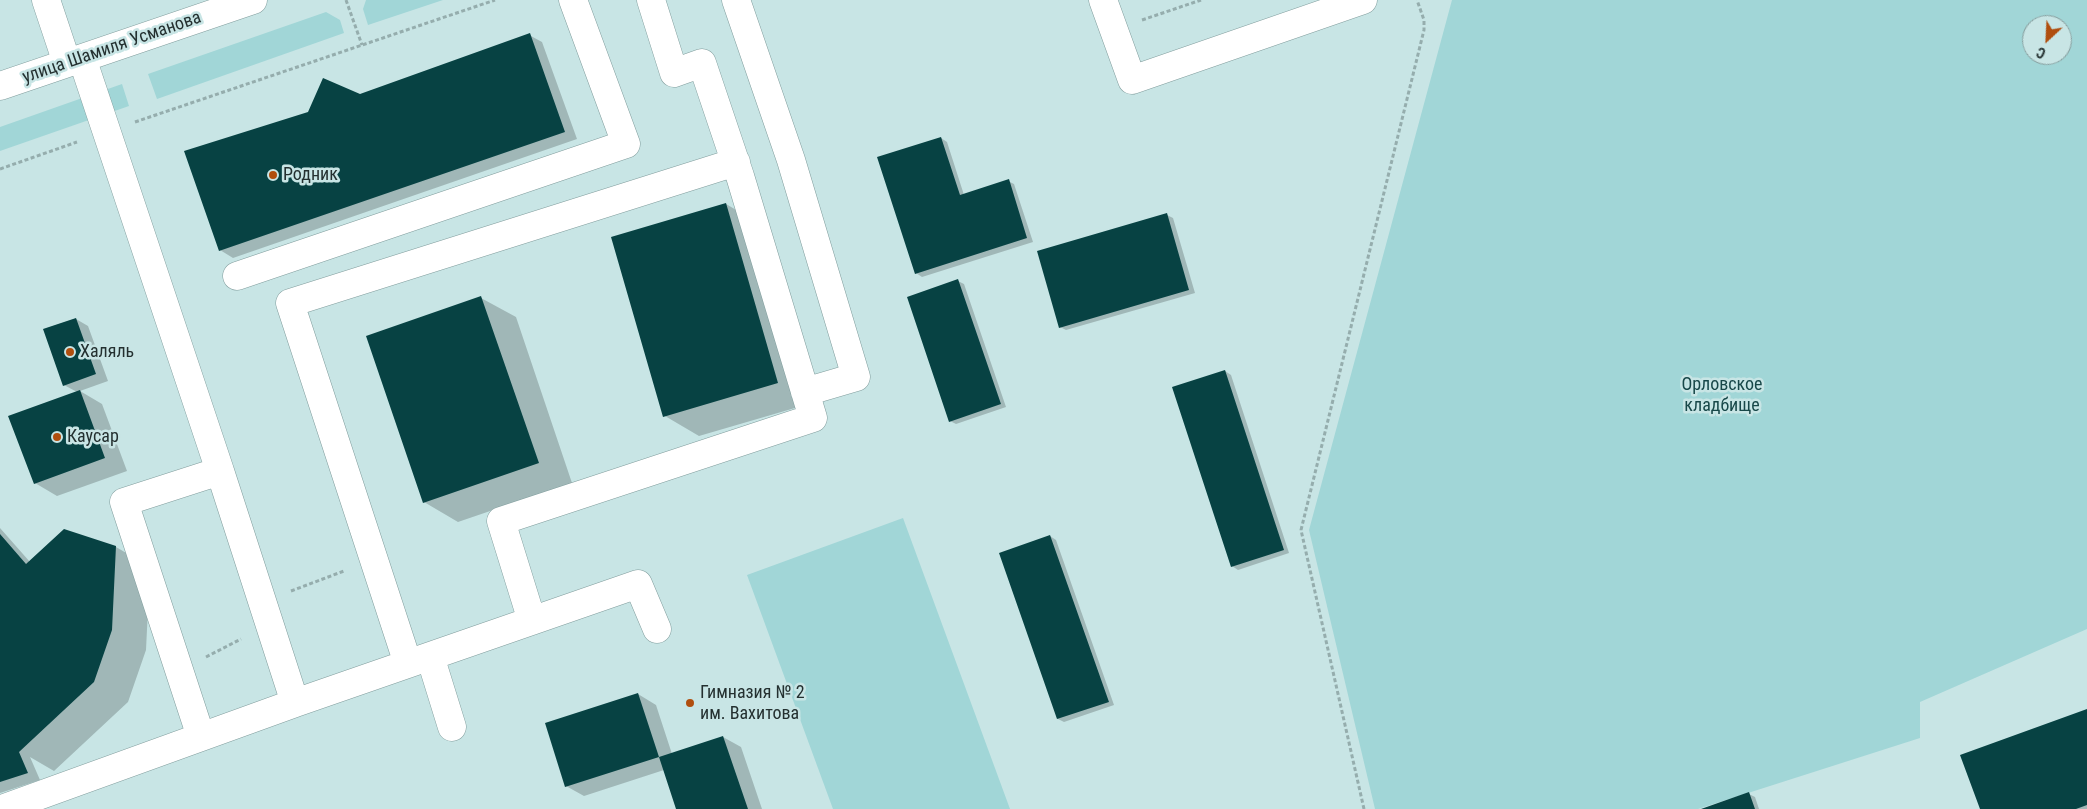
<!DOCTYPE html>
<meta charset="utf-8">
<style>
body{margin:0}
#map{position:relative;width:2087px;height:809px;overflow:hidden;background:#c8e5e5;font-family:"Roboto Condensed",sans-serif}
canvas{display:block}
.north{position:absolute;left:2022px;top:15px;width:50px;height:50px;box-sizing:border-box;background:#c8e5e5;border:1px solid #869d9d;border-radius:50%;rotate:205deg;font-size:14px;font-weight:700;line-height:20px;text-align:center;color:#243030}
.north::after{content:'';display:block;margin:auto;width:18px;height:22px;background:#b04e0e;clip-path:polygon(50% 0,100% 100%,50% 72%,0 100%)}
</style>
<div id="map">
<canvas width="2087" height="809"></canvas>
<div class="north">С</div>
</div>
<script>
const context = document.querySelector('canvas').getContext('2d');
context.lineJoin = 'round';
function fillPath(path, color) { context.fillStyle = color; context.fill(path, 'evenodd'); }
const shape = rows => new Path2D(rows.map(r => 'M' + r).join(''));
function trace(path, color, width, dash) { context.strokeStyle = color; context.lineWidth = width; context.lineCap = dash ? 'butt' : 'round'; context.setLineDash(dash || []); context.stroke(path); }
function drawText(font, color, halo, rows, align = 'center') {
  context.font = font + ' "Roboto Condensed",sans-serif'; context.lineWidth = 5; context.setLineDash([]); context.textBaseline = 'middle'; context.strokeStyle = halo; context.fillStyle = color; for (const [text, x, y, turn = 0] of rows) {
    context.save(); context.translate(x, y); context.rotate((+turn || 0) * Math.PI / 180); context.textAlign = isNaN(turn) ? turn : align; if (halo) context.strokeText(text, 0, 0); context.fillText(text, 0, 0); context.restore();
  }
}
fillPath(shape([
 [366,0,443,0,368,25,363,9],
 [1452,0,2087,0,2087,629,1920,702,1920,738,1698,809,1375,809,1309,530],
 [2032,25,2062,25,2062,55,2032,55],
 [326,12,340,20,344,33,157,99,148,74],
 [122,84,129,106,0,151,0,127],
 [903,518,1010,809,833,809,747,575]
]), '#a1d6d7');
fillPath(shape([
 [529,35,542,42,577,139,233,258,220,250,309,113],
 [941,138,947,142,964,195,1008,181,1014,184,1033,242,922,277,916,273],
 [726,204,760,224,812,403,699,436,665,416],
 [1167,215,1173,218,1195,293,1066,330,1060,327],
 [958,281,964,284,1006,407,956,424,950,421],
 [481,298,516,317,572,483,458,522,424,502],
 [76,319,88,326,108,381,80,391,102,404,127,471,57,496,35,483,77,392,64,385],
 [1225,371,1231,375,1289,553,1238,570,1232,566],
 [0,528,30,562,116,547,150,567,146,650,128,702,54,771,30,757,40,780,0,793],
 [1050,536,1056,540,1114,705,1064,722,1058,719],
 [638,694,656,705,672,754,723,737,741,747,762,809,677,809,664,770,584,796,566,786],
 [2087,711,2087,809,1981,809],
 [1749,794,1755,797,1759,809,1704,809]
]), '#0003');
fillPath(shape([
 [530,33,565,132,219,251,184,151,308,112,323,78,360,94],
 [941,137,960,195,1009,179,1027,238,915,274,877,157],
 [726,203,778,383,663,417,611,237],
 [1167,213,1189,290,1059,328,1037,251],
 [958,279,1001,404,949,422,907,297],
 [481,296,539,463,423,503,366,336],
 [76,318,96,374,63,386,43,329],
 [1225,370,1284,550,1231,567,1172,387],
 [80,390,105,458,34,484,8,416],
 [64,529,116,546,112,630,94,682,19,752,28,773,0,782,0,534,26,564],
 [1050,535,1109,702,1057,719,999,553],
 [638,693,659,757,565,787,545,723],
 [2087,709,2087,805,2076,809,1980,809,1960,755],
 [723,736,748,809,676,809,659,757],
 [1749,792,1755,809,1701,809]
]), '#074243');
const minor = shape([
 [46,0,67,63],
 [736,0,791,160,856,377,805,392],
 [1103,0,1132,80,1363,0],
 [82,58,220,471,124,502,201,737],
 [0,86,253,0],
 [237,276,626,144,573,0],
 [532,621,501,521,813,418,740,176,702,63,674,73,651,0],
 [430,656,452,727],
 [408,664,290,303,736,162],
 [295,703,638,584,657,629],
 [2,809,295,703,220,471]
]);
trace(minor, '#819d9d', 29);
trace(shape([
 [346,0,362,45],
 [1142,20,1201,0],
 [135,122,495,0],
 [0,169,77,142],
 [291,591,344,571],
 [206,657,241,639],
 [1364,809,1301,530,1424,30,1424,20,1417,0]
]), '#95adad', 3, [4, 2.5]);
trace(minor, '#fff', 28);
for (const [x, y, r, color] of [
 [273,175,5,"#b04e0e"],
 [70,352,5,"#b04e0e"],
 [57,437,5,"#b04e0e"],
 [690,703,5,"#b04e0e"]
]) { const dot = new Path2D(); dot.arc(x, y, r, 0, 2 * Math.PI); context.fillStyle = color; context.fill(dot); trace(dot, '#c8e5e5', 2); }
drawText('18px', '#243030', '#c8e5e5', [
 ["улица Шамиля Усманова",112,48,-19]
]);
drawText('18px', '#243030', '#c8e5e5', [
 ["Родник",283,175],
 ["Халяль",80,352],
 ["Каусар",67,437],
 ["Гимназия № 2",700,693],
 ["им. Вахитова",700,714]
], 'left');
drawText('18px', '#184849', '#c8e5e5', [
 ["Орловское",1722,385],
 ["кладбище",1722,406]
]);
</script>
